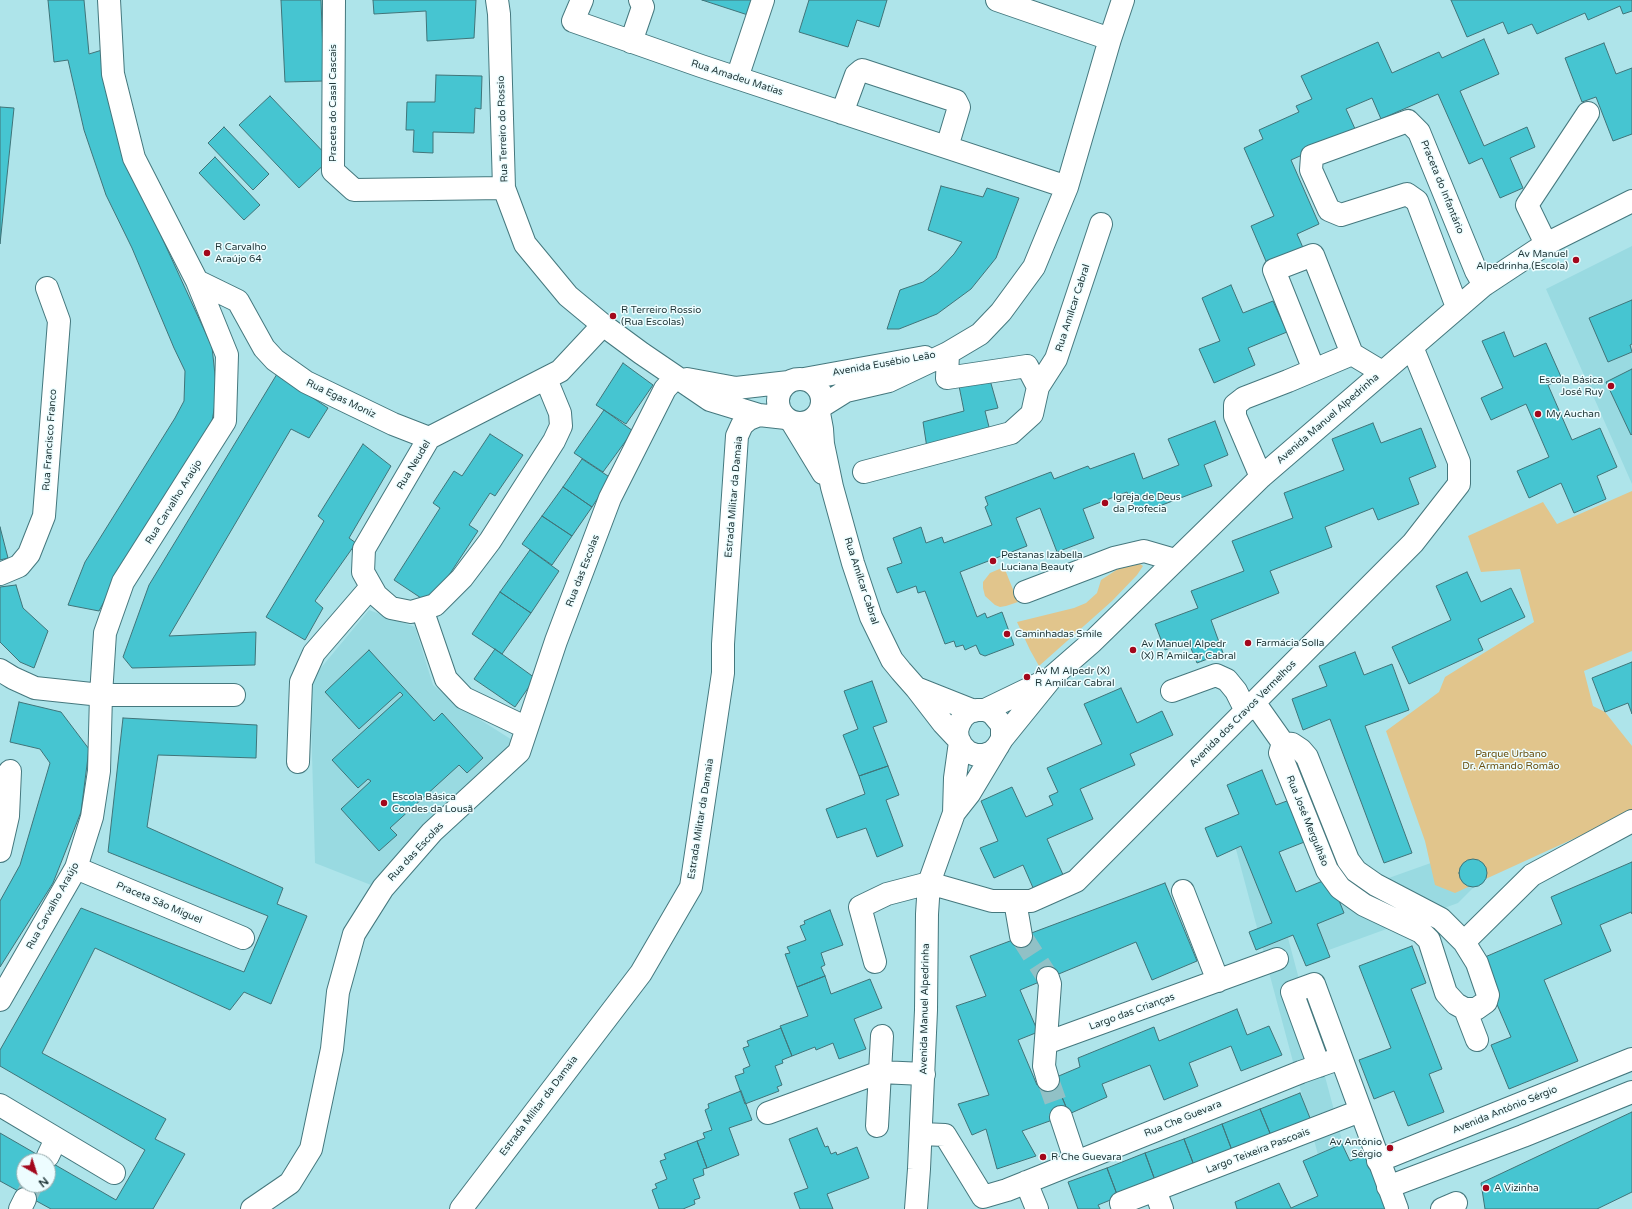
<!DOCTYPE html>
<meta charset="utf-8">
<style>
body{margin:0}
#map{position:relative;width:1632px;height:1209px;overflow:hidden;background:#aee4ea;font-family:"Varela Round",sans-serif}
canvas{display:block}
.north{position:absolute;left:16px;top:1153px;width:40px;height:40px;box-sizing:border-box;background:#edfdff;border:1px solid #9aadaf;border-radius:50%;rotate:141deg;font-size:11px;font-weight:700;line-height:16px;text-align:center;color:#1e3436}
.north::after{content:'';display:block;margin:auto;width:14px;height:18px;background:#a3071c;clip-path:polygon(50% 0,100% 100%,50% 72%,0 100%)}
</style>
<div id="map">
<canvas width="1632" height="1209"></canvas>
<div class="north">N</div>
</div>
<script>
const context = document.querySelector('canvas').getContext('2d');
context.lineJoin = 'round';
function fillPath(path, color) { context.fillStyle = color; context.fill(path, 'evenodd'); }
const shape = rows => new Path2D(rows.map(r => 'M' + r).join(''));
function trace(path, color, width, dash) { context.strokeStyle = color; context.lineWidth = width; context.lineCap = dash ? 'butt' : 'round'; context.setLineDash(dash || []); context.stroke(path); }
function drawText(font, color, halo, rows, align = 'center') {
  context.font = font + ' "Varela Round",sans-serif'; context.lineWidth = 3; context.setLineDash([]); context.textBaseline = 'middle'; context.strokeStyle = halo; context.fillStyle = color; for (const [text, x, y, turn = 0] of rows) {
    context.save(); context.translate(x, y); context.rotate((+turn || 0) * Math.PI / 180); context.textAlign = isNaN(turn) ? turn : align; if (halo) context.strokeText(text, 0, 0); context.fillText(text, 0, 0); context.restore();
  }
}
fillPath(shape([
 [1632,246,1632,484,1546,289],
 [369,610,415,627,433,685,463,709,517,743,371,885,315,863,310,681],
 [1230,827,1299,910,1442,859,1486,878,1479,886,1474,887,1458,903,1315,955,1306,931,1288,938,1358,1200,1332,1207]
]), '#99dae1');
fillPath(shape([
 [1632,491,1632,651,1584,671,1593,706,1605,712,1632,746,1632,812,1455,893,1435,885,1425,841,1386,731,1439,692,1445,677,1534,622,1520,569,1481,572,1468,536,1543,502,1557,524],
 [1134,560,1143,566,1137,575,1112,601,1039,666,1030,650,1017,622,1074,608,1086,603,1097,593,1101,580,1124,565],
 [1004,567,1018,602,1006,606,1000,607,995,605,985,596,983,588,983,582,990,573]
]), '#e1c58c');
const building = shape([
 [48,0,84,0,89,54,102,50,126,159,212,347,217,393,211,427,142,531,99,611,68,605,85,562,175,418,184,401,185,371,174,348,132,248,106,195,84,130,68,60,54,62,48,0],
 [281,0,321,0,324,81,285,82,281,0],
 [373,0,476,0,474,38,427,41,426,11,374,14,373,0],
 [702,0,756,0,751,16,702,0],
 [809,0,887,0,879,27,857,20,848,47,799,32,809,0],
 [1451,0,1632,0,1632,11,1623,14,1620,6,1588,20,1585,13,1537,34,1532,24,1508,34,1503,22,1467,37,1451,0],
 [1484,39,1499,74,1460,91,1484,146,1527,127,1535,147,1510,158,1523,188,1500,198,1482,158,1469,164,1438,94,1381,119,1372,98,1346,109,1356,131,1291,160,1319,224,1297,234,1304,250,1268,266,1251,226,1274,216,1244,148,1263,139,1259,130,1299,112,1296,106,1312,99,1301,76,1378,42,1392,73,1439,52,1442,58,1484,39],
 [1604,43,1616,74,1632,68,1632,134,1613,141,1596,97,1582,102,1565,58,1604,43],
 [436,75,482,76,481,109,475,108,474,133,433,132,433,153,413,152,414,130,406,130,407,102,435,102,436,75],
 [270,96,330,159,299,188,239,125,270,96],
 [0,107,14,108,0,244,0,107],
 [224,127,269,174,253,190,208,143,224,127],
 [215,157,260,205,244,220,199,173,215,157],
 [941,186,983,197,987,188,1019,198,996,258,971,289,937,314,899,329,887,329,900,290,923,282,938,271,954,254,962,242,928,230,941,186],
 [1231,285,1243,313,1273,301,1287,332,1248,348,1255,365,1214,383,1199,349,1220,341,1202,298,1231,285],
 [1632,300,1632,344,1630,345,1632,352,1608,362,1589,318,1632,300],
 [1504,332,1514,357,1546,343,1562,379,1548,385,1572,440,1600,428,1617,467,1597,476,1606,499,1574,513,1561,483,1529,498,1517,471,1549,457,1526,404,1491,420,1481,398,1503,388,1482,341,1504,332],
 [623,363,653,385,626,424,596,405,623,363],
 [1632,369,1632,434,1631,435,1606,382,1632,369],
 [277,374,328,408,309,438,291,429,169,636,256,632,255,665,132,668,123,657,149,585,277,374],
 [990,380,998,408,985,411,990,431,927,448,923,422,964,411,959,386,990,380],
 [604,410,633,431,603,472,574,453,604,410],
 [1215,421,1228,455,1204,465,1212,486,1141,513,1139,507,1134,509,1127,492,1083,509,1094,538,1057,552,1040,508,1016,518,1027,546,960,572,977,617,985,613,987,618,1002,612,1014,645,985,656,980,654,976,645,965,650,963,645,956,647,954,641,945,644,925,591,918,593,916,586,897,593,887,568,902,563,893,538,921,527,926,543,942,537,944,543,992,525,985,507,988,505,985,497,1051,472,1054,479,1088,466,1090,469,1134,453,1143,479,1179,465,1168,439,1215,421],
 [1373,423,1381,443,1421,428,1436,467,1409,478,1419,504,1378,520,1373,508,1325,527,1332,547,1270,571,1279,593,1211,620,1223,653,1197,663,1188,641,1165,650,1155,624,1198,608,1191,591,1244,571,1232,541,1293,518,1284,493,1344,470,1332,439,1373,423],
 [490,434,523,455,495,496,490,493,469,525,478,531,430,604,394,580,440,508,433,503,454,471,462,476,490,434],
 [363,444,391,466,349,538,356,543,315,601,323,608,305,640,266,617,324,521,318,516,363,444],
 [582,459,611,478,592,507,563,487,582,459],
 [563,487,592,507,572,536,542,516,563,487],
 [542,516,572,536,552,565,522,544,542,516],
 [0,527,8,558,0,560,0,527],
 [530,550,559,571,531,613,500,592,530,550],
 [1467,572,1481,602,1511,588,1525,617,1478,639,1483,650,1409,684,1392,647,1451,620,1436,586,1467,572],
 [16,585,23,608,48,631,34,668,20,662,0,642,0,587,16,585],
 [500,592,531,613,502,654,472,634,500,592],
 [495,649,535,678,515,707,474,679,495,649],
 [369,650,434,721,442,713,483,758,467,773,459,765,390,828,397,835,379,851,341,809,371,781,368,779,358,788,332,760,403,695,400,692,359,729,325,692,369,650],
 [1355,652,1364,675,1392,664,1409,710,1365,726,1412,853,1384,863,1330,719,1303,730,1292,699,1327,686,1319,666,1355,652],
 [1632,662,1632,714,1628,703,1605,712,1592,678,1632,662],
 [872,681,887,722,873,727,888,766,859,776,843,735,858,729,844,691,872,681],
 [1121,688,1137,723,1162,711,1173,735,1130,754,1135,765,1080,789,1093,819,1047,839,1064,877,1034,890,1023,865,994,878,980,848,998,841,981,801,1012,787,1026,817,1053,805,1049,796,1058,792,1047,768,1102,744,1084,704,1121,688],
 [19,702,61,712,89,749,81,812,53,883,0,967,0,901,20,865,50,763,40,749,10,742,19,702],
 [123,718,257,725,256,758,158,755,147,827,283,888,277,904,307,916,271,1004,244,992,230,1010,95,948,42,1053,166,1119,155,1139,185,1154,153,1209,51,1209,0,1181,0,1133,116,1200,145,1150,0,1066,0,1050,81,908,244,972,268,916,108,852,123,718],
 [24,1161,48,1161,48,1185,24,1185,24,1161],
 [888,766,899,795,886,800,903,846,877,857,866,828,837,838,826,809,865,794,859,776,888,766],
 [1262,770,1276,805,1295,798,1312,839,1279,852,1296,892,1330,878,1344,913,1317,924,1330,957,1306,966,1293,935,1256,950,1249,932,1272,923,1241,846,1217,857,1205,828,1239,814,1227,785,1262,770],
 '1459 873a14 14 0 1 1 28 0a14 14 0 1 1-28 0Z',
 [1632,862,1632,914,1631,912,1600,925,1611,951,1544,980,1578,1061,1509,1089,1491,1045,1511,1037,1478,960,1562,924,1551,897,1632,862],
 [1165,883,1197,961,1152,980,1136,942,1020,990,1038,1032,1018,1040,1037,1085,1054,1078,1069,1114,1022,1131,1036,1156,997,1169,986,1129,972,1135,958,1104,989,1095,956,1006,986,996,970,956,1165,883],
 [830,910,843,945,821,953,825,965,821,967,825,976,797,987,785,954,790,953,787,947,806,940,800,926,805,924,804,921,830,910],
 [1412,946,1426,983,1411,989,1442,1069,1429,1074,1444,1112,1408,1126,1394,1091,1374,1099,1359,1060,1391,1048,1359,966,1412,946],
 [825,976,831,994,870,979,882,1008,854,1019,866,1049,839,1059,833,1043,816,1050,815,1047,792,1056,780,1026,808,1016,797,987,825,976],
 [1237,1009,1247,1035,1269,1026,1282,1055,1241,1071,1231,1046,1189,1063,1198,1086,1164,1100,1150,1065,1102,1084,1107,1097,1069,1114,1054,1078,1080,1067,1078,1058,1154,1027,1159,1041,1237,1009],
 [781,1028,792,1056,782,1060,783,1063,775,1066,782,1085,777,1087,779,1091,745,1104,735,1076,744,1073,743,1069,750,1066,743,1048,749,1046,747,1041,781,1028],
 [741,1091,752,1120,729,1128,739,1155,707,1168,697,1141,705,1138,703,1133,712,1130,705,1110,709,1108,708,1104,741,1091],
 [1300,1093,1312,1123,1272,1138,1260,1109,1300,1093],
 [1260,1109,1272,1138,1233,1153,1222,1124,1260,1109],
 [1632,1112,1632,1192,1597,1209,1485,1209,1481,1183,1632,1112],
 [1222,1124,1233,1153,1195,1168,1184,1139,1222,1124],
 [817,1128,825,1147,828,1146,831,1154,836,1152,837,1155,857,1147,869,1178,827,1194,833,1209,800,1209,794,1193,808,1188,789,1139,817,1128],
 [1184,1139,1195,1168,1156,1183,1145,1153,1184,1139],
 [697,1141,707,1168,703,1169,704,1175,693,1179,700,1198,694,1200,695,1204,683,1209,659,1209,652,1190,657,1188,655,1184,667,1179,660,1161,666,1159,664,1154,697,1141],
 [1342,1144,1350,1161,1364,1155,1388,1209,1237,1209,1235,1202,1279,1183,1291,1208,1318,1196,1303,1161,1342,1144],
 [1145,1153,1156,1183,1118,1197,1107,1168,1145,1153],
 [1107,1168,1118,1197,1098,1205,1100,1209,1078,1209,1068,1182,1107,1168]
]);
fillPath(building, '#46c5d1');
trace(building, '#407479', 1);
trace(shape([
 [1021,936,1048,978],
 [1048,1080,1061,1117],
 [25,1199,32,1185]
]), '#91c1c6', 22, [22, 11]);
const street = shape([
 [334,0,333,171,354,190,504,188],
 [497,0,499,14,504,188,525,244,568,296,603,325,641,353,710,400,759,415,786,418],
 [582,0,573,21,701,66,1067,187],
 [997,0,1110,39],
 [631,42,643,7,640,0],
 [737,78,763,0],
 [842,113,856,75,862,70,956,101,959,107,947,147],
 [1546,244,1527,205,1588,113],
 [197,281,238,301,264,348,275,360,306,382,393,424,429,438],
 [1457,307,1417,201,1407,194,1341,215,1329,210,1311,170,1312,156,1408,121,1419,132,1476,271,1484,285],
 [1314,370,1274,270,1313,255,1352,354],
 '778 401a22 22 0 1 1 44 0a22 22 0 1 1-44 0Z',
 [546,379,560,413,561,426,554,441,490,541,462,578,435,605,411,612,391,608,376,595,363,572,364,549,429,438,560,371,603,325],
 [687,379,736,388,789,382],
 [804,379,925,357],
 [1038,387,1056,359,1101,224],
 [822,406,846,391,889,381,948,353,980,334,1001,312,1034,267,1067,187,1110,39,1123,0],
 [819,413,822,429,823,444,832,487,853,563,871,617,892,660,901,671,916,688,943,723,958,739],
 [792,422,823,473],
 [864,472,1011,433,1032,414,1038,387,1027,366,947,378,948,353],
 [1261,477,1235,416,1235,405,1244,398,1288,381,1352,354,1382,372],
 [0,574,19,566,29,554,44,516,59,321,47,288],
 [1025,592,1114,558,1144,551,1175,560],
 [422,609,446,679,464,698,527,728],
 [0,670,13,678,35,688,101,695,234,695],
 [916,688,974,711],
 [1172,691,1216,675,1227,680,1236,691,1246,711],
 [1254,702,1283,743],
 [985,710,1045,681],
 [1283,743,1292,744,1301,750,1307,757,1348,860,1356,871,1376,885,1441,919,1464,942,1477,963,1488,995,1486,1002,1476,1009,1465,1009,1456,1004,1446,993,1429,940,1421,932,1364,905,1340,888,1327,870,1280,753,1283,743],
 [998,746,992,752,984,755,976,755,968,752,962,746,958,739,957,731,959,724,963,717,969,712,977,710,985,710,992,713,1002,725,1002,739],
 [298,762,301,682,314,653,371,587],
 [954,813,969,794,1002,739,1053,676,1092,642,1261,477,1484,285,1546,244,1632,201],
 [0,851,8,816,10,771],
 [76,868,243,938],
 [1183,891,1218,981],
 [1015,901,1021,936],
 [1464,942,1532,875,1632,821],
 [875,962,860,907,887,894,929,883,992,901,1031,901,1076,881,1413,543,1459,484,1459,462,1412,347],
 [1048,978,1050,984,1044,1066,1048,1080],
 [0,1000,76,868,92,817,99,771,101,695,105,633,123,582,225,421,227,355,197,281,134,158,113,74,109,0],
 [1465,1009,1477,1040],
 [1046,1043,1277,959],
 [1319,1066,1292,992,1314,984,1397,1209],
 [0,1105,114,1173],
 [768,1113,880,1072,924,1074],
 [1061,1117,1076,1162],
 [877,1126,882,1036],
 [921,1134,945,1135,983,1197,1007,1190,1301,1072,1341,1058],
 [48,1156,56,1139],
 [1378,1161,1632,1059],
 [1026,1182,1037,1209],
 [1388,1187,1523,1136,1632,1092],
 [1155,1190,1360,1111],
 [20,1209,25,1199],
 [252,1209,290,1183,311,1149,332,1049,338,992,354,934,383,888,432,832,519,752,556,641,610,498,665,389,676,377],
 [461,1209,641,973,691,887,723,673,723,644,737,436,742,425,749,419,759,415],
 [916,1209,919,1169,926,1010,927,914,929,883,954,813,955,778,960,742],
 [1123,1209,1121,1203,1155,1190,1162,1209],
 [1442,1209,1456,1203]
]);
trace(street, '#45787e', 24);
trace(street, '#fff', 22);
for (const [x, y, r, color] of [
 [207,253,4,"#a3071c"],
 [1576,260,4,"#a3071c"],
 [613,316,4,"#a3071c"],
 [1611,386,4,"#a3071c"],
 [1538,414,4,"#a3071c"],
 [1105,503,4,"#a3071c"],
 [993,561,4,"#a3071c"],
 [1007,634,4,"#a3071c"],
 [1248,643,4,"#a3071c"],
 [1133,650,4,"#a3071c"],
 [1027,677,4,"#a3071c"],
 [384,803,4,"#a3071c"],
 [1390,1148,4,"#a3071c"],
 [1043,1157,4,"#a3071c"],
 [1486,1188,4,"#a3071c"]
]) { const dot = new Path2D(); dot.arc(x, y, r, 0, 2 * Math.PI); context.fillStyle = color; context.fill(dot); trace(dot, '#edfdff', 1.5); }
drawText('10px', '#1e3436', '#edfdff', [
 ["Rua Amadeu Matias",737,78,18],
 ["Praceta do Casal Cascais",333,103,-90],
 ["Rua Terreiro do Rossio",503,129,-92],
 ["Praceta do Infantário",1442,187,68],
 ["Rua Amílcar Cabral",1073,308,-72],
 ["Avenida Eusébio Leão",884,364,-10],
 ["Rua Egas Moniz",341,399,26],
 ["Avenida Manuel Alpedrinha",1328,419,-41],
 ["Rua Francisco Franco",50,440,-86],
 ["Rua Neudel",414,465,-59],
 ["Estrada Militar da Damaia",734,497,-85],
 ["Rua Carvalho Araújo",174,502,-58],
 ["Rua das Escolas",583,571,-69],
 ["Rua Amílcar Cabral",861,581,72],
 ["Avenida dos Cravos Vermelhos",1243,714,-45],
 ["Estrada Militar da Damaia",701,819,-81],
 ["Rua José Mergulhão",1307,821,68],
 ["Rua das Escolas",416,852,-47],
 ["Praceta São Miguel",159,903,23],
 ["Rua Carvalho Araújo",53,906,-61],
 ["Avenida Manuel Alpedrinha",925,1009,-89],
 ["Largo das Crianças",1132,1012,-20],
 ["Estrada Militar da Damaia",539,1106,-53],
 ["Avenida António Sérgio",1505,1110,-22],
 ["Rua Che Guevara",1183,1119,-22],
 ["Largo Teixeira Pascoais",1258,1151,-21]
]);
drawText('10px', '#1e3436', '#edfdff', [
 ["R Carvalho",215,247],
 ["Araújo 64",215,259],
 ["Av Manuel",1568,254,"right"],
 ["Alpedrinha (Escola)",1568,266,"right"],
 ["R Terreiro Rossio",621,310],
 ["(Rua Escolas)",621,322],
 ["Escola Básica",1603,380,"right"],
 ["José Ruy",1603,392,"right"],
 ["My Auchan",1546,414],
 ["Igreja de Deus",1113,497],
 ["da Profecia",1113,509],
 ["Pestanas Izabella",1001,555],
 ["Luciana Beauty",1001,567],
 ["Caminhadas Smile",1015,634],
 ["Farmácia Solla",1256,643],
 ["Av Manuel Alpedr",1141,644],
 ["(X) R Amilcar Cabral",1141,656],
 ["Av M Alpedr (X)",1035,671],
 ["R Amilcar Cabral",1035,683],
 ["Escola Básica",392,797],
 ["Condes da Lousã",392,809],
 ["Av António",1382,1142,"right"],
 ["Sérgio",1382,1154,"right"],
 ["R Che Guevara",1051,1157],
 ["A Vizinha",1494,1188]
], 'left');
drawText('10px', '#694f0f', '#edfdff', [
 ["Parque Urbano",1511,754],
 ["Dr. Armando Romão",1511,766]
]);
</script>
